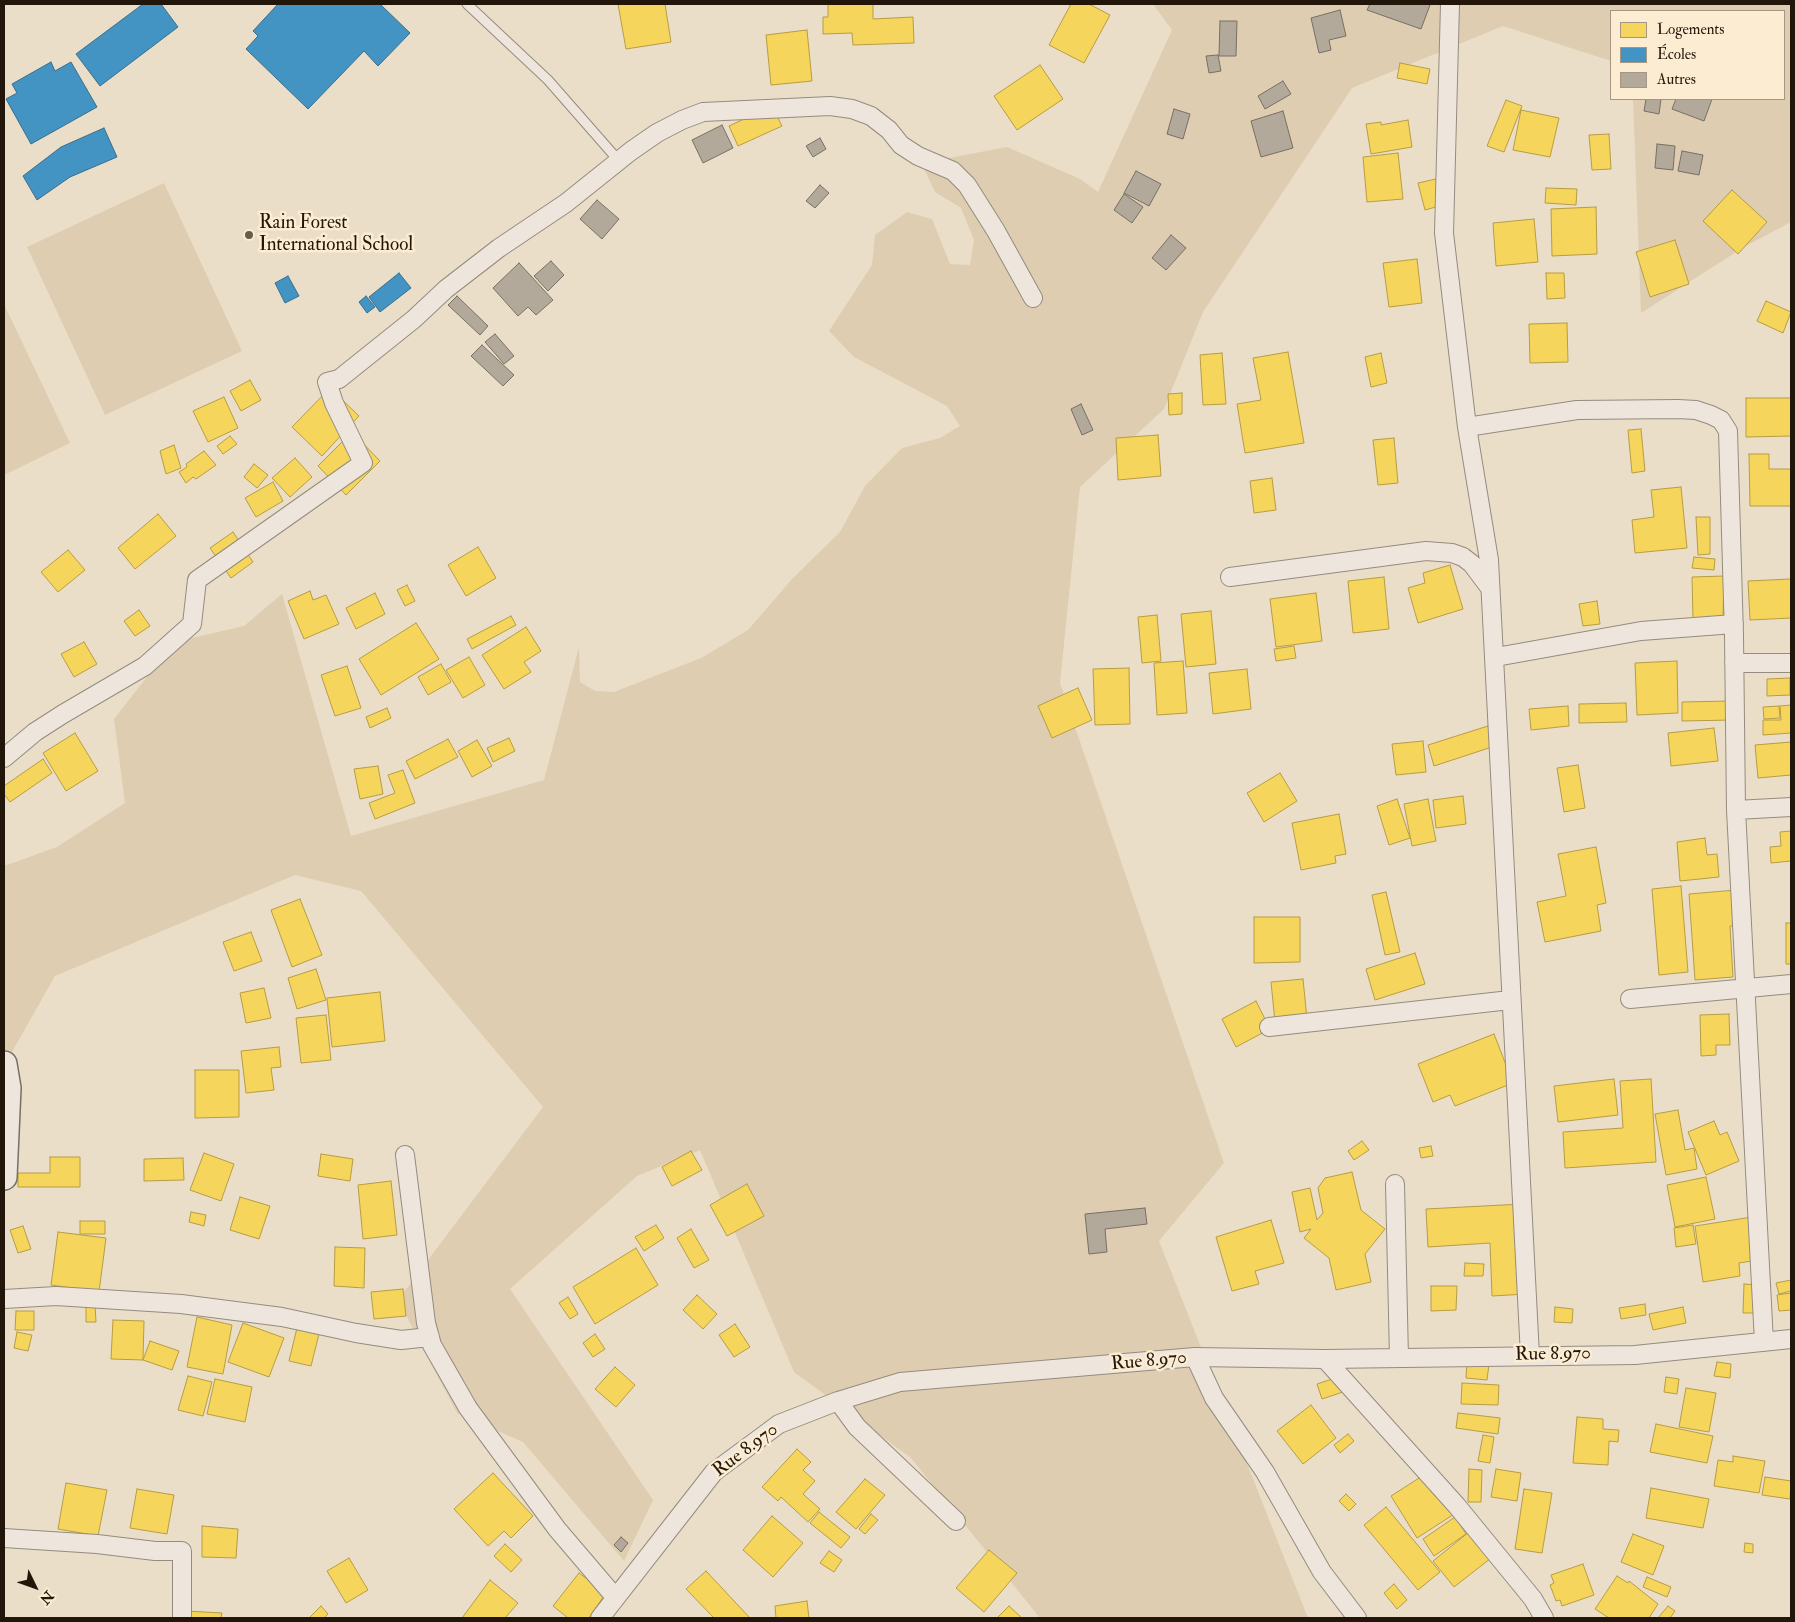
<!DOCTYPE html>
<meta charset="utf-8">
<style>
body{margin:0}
#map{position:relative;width:1795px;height:1622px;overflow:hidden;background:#ebdec8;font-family:"IM FELL Double Pica",serif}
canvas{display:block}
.frame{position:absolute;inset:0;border:5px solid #22160a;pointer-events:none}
.legend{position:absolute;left:1610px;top:10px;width:175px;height:90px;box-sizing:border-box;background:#fbecd2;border:1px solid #a49682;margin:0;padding:6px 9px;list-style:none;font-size:15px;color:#22160a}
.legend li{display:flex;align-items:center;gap:10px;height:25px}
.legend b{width:25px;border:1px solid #a49682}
.north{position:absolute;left:10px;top:1562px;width:50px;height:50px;-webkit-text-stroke:4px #fbecd2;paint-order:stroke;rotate:132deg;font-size:14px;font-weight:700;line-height:20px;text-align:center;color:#22160a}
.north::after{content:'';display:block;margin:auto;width:18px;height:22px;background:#22160a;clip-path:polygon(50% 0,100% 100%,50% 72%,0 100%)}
</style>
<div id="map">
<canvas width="1795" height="1622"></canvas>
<div class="frame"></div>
<ul class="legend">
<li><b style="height:14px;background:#f6d55c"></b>Logements</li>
<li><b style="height:14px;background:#4393c3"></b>Écoles</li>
<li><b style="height:14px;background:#b2a99a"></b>Autres</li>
</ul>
<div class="north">N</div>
</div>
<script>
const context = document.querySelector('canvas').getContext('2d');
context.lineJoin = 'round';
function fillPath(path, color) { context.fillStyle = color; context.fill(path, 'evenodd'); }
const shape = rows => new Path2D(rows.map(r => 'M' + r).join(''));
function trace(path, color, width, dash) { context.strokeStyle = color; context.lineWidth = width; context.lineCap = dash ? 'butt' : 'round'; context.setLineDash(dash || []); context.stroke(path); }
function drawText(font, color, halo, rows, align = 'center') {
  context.font = font + ' "IM FELL Double Pica",serif'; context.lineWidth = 5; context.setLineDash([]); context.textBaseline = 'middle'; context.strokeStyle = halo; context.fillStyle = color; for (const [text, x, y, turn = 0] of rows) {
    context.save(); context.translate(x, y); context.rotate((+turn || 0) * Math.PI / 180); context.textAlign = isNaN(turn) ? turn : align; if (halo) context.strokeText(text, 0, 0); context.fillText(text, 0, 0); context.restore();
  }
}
fillPath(shape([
 [1153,4,1791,4,1791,222,1744,247,1641,313,1633,99,1784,99,1784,11,1611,11,1611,61,1503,26,1352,88,1203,312,1164,409,1080,487,1060,683,1224,1163,1159,1241,1308,1618,1040,1618,911,1458,794,1372,700,1150,637,1176,510,1289,653,1500,624,1561,523,1442,457,1413,398,1300,543,1107,361,891,295,875,55,976,4,1066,4,866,57,847,125,803,114,719,174,642,244,626,282,594,351,836,544,780,579,647,580,682,595,691,614,692,701,658,748,630,793,578,840,532,865,486,902,448,940,438,960,426,947,406,854,357,829,331,872,265,875,235,907,212,932,219,950,264,970,265,974,240,961,208,935,192,918,156,933,161,1007,147,1080,179,1098,192,1172,30],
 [164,183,242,351,105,415,27,247],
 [4,304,70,443,4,475]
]), '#decdb0');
const homes = shape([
 [618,4,665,4,671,42,626,49,618,4],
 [828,4,873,4,873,19,913,17,914,43,853,45,852,33,823,34,823,17,828,17,828,4],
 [1071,4,1089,4,1110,15,1084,63,1049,45,1071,4],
 [807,30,812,81,771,85,766,35,807,30],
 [1400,63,1430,69,1427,84,1397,78,1400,63],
 [1040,65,1063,99,1017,130,994,96,1040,65],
 [1506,100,1522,106,1504,152,1487,146,1506,100],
 [772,106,782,126,738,146,729,126,772,106],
 [1521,110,1559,118,1550,157,1513,150,1521,110],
 [1408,120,1412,147,1371,154,1366,124,1381,122,1381,125,1408,120],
 [1609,134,1611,169,1592,170,1589,135,1609,134],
 [1398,153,1403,199,1367,202,1363,157,1398,153],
 [1436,179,1443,205,1425,210,1418,183,1436,179],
 [1546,188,1577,189,1576,205,1545,203,1546,188],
 [1732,190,1767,222,1738,254,1703,221,1732,190],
 [1596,207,1597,254,1552,256,1551,209,1596,207],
 [1534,219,1538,262,1496,266,1493,223,1534,219],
 [1675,240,1689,284,1650,297,1636,252,1675,240],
 [1417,259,1422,303,1389,307,1383,263,1417,259],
 [1546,273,1564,273,1565,298,1547,299,1546,273],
 [1766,301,1791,312,1783,333,1757,321,1766,301],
 [1567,323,1568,362,1530,363,1529,324,1567,323],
 [1288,352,1304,443,1245,453,1237,404,1261,400,1253,358,1288,352],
 [1222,353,1226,404,1203,405,1200,355,1222,353],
 [1381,353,1387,383,1371,387,1365,357,1381,353],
 [250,380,261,400,241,411,230,391,250,380],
 [330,388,359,416,322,456,292,427,330,388],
 [1182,393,1182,414,1169,415,1168,394,1182,393],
 [224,397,238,428,208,442,193,411,224,397],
 [1746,398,1791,398,1791,436,1746,437,1746,398],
 [1641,429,1645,471,1632,473,1628,430,1641,429],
 [352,432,380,461,346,495,318,466,352,432],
 [1158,435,1161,476,1118,480,1116,438,1158,435],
 [230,436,237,444,223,454,217,446,230,436],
 [1394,438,1398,483,1378,485,1373,440,1394,438],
 [174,445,181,468,166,474,160,451,174,445],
 [204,451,216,465,196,479,193,477,186,483,179,472,187,467,186,464,204,451],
 [1749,454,1769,454,1769,469,1791,469,1791,506,1750,506,1749,454],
 [295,458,312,477,290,497,272,478,295,458],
 [254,464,268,475,257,488,244,477,254,464],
 [1272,478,1276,510,1254,513,1250,481,1272,478],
 [273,482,283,501,256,517,245,498,273,482],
 [1681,487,1687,548,1635,553,1632,520,1654,517,1651,490,1681,487],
 [158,514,176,536,135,569,118,548,158,514],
 [1696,517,1710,517,1710,554,1698,555,1696,517],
 [233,532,253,562,231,578,210,548,233,532],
 [478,547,496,578,466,596,448,565,478,547],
 [68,550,85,570,58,592,41,572,68,550],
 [1694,557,1715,559,1714,570,1692,568,1694,557],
 [1450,565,1463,609,1418,623,1408,588,1425,583,1423,573,1450,565],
 [1724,576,1723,619,1693,619,1692,577,1724,576],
 [1384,577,1389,629,1353,633,1348,581,1384,577],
 [1791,579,1791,618,1750,620,1748,581,1791,579],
 [407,585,415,601,405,606,397,590,407,585],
 [310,591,313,600,326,595,339,624,304,639,288,601,310,591],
 [375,593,385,614,356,629,346,608,375,593],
 [1316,593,1322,641,1276,647,1270,599,1316,593],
 [1597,601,1600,624,1583,626,1579,604,1597,601],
 [139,610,150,626,135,636,124,621,139,610],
 [1211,611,1216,664,1186,667,1181,614,1211,611],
 [1157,615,1161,661,1142,663,1138,617,1157,615],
 [511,616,516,625,472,649,467,639,511,616],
 [416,623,439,659,381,695,359,659,416,623],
 [526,627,541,651,524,662,531,672,504,689,482,655,526,627],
 [84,642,97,664,74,677,61,654,84,642],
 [1294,646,1296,658,1276,661,1274,649,1294,646],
 [469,657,485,685,463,698,446,670,469,657],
 [1183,661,1187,713,1157,715,1154,663,1183,661],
 [1677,661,1678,713,1637,715,1635,663,1677,661],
 [441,664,451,682,428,695,418,677,441,664],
 [347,666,361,708,335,716,321,675,347,666],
 [1129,668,1130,724,1095,725,1093,669,1129,668],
 [1247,669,1251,709,1213,714,1209,673,1247,669],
 [1790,678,1790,695,1767,696,1767,679,1790,678],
 [1078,688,1092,720,1052,738,1038,706,1078,688],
 [1731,701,1732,720,1682,721,1682,702,1731,701],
 [1626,703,1627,722,1579,723,1579,704,1626,703],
 [1791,705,1791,733,1763,735,1763,720,1781,720,1780,706,1791,705],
 [1568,706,1569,726,1531,730,1529,709,1568,706],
 [1779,706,1780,718,1764,719,1763,707,1779,706],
 [387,708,391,718,370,728,366,717,387,708],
 [1488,726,1495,746,1434,766,1428,745,1488,726],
 [1714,728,1718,761,1671,766,1668,733,1714,728],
 [75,733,98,771,66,791,43,753,75,733],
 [509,738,515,751,493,762,487,748,509,738],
 [448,739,458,757,415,779,406,761,448,739],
 [477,740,492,766,472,777,458,751,477,740],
 [1423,741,1426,772,1396,775,1392,744,1423,741],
 [1791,742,1791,775,1758,778,1755,745,1791,742],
 [43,759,52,773,10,802,4,794,4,786,43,759],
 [1578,765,1585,808,1564,812,1557,768,1578,765],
 [378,766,383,794,360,799,354,769,378,766],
 [403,770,415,803,375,819,369,803,395,793,388,775,403,770],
 [1280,773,1297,801,1264,822,1247,793,1280,773],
 [1463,796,1466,824,1436,828,1433,800,1463,796],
 [1397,799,1410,838,1389,845,1377,806,1397,799],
 [1428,799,1436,841,1412,846,1404,804,1428,799],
 [1339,814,1346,854,1335,856,1336,863,1301,870,1292,823,1339,814],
 [1791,831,1791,861,1771,863,1770,847,1781,846,1780,832,1791,831],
 [1705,838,1707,855,1717,854,1719,877,1680,881,1677,842,1705,838],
 [1596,847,1606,903,1597,905,1601,931,1545,942,1537,902,1566,896,1558,854,1596,847],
 [1681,886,1688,972,1659,975,1652,889,1681,886],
 [1736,890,1739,925,1730,926,1733,977,1695,980,1689,894,1736,890],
 [1386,892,1400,952,1385,955,1372,895,1386,892],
 [300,899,322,955,292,967,271,910,300,899],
 [1254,917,1300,917,1300,962,1254,963,1254,917],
 [1786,923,1791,923,1791,964,1786,964,1786,923],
 [251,932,262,961,234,971,223,942,251,932],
 [1415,953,1425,984,1375,1000,1366,969,1415,953],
 [316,969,326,1000,297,1009,288,978,316,969],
 [1303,979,1307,1019,1275,1022,1271,982,1303,979],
 [264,988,271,1018,246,1023,240,993,264,988],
 [380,992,385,1041,332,1047,327,998,380,992],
 [1256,1001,1270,1029,1236,1047,1222,1019,1256,1001],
 [1729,1014,1730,1045,1716,1045,1716,1055,1701,1056,1700,1015,1729,1014],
 [326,1015,331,1060,301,1063,296,1018,326,1015],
 [1494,1034,1513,1083,1455,1106,1450,1095,1433,1102,1418,1064,1494,1034],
 [279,1047,281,1067,271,1068,274,1090,246,1093,241,1051,279,1047],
 [195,1070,239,1070,239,1117,195,1118,195,1070],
 [1614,1079,1618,1115,1558,1122,1554,1086,1614,1079],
 [1651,1079,1656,1162,1565,1168,1563,1132,1623,1128,1620,1081,1651,1079],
 [1678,1110,1685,1150,1694,1148,1697,1169,1666,1175,1655,1114,1678,1110],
 [1714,1121,1720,1135,1727,1132,1739,1161,1706,1175,1688,1132,1714,1121],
 [1362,1141,1369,1150,1354,1160,1348,1151,1362,1141],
 [1431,1146,1433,1156,1421,1158,1419,1148,1431,1146],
 [691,1151,702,1170,672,1186,662,1167,691,1151],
 [204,1153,234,1164,221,1201,190,1190,204,1153],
 [321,1154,353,1159,350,1181,318,1176,321,1154],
 [50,1157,80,1157,80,1187,18,1187,18,1173,50,1173,50,1157],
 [183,1158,184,1180,144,1181,144,1159,183,1158],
 [1352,1172,1361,1210,1385,1229,1365,1254,1371,1282,1336,1290,1329,1258,1304,1238,1311,1229,1300,1232,1292,1192,1310,1188,1317,1220,1323,1213,1318,1188,1325,1178,1352,1172],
 [1706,1177,1715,1219,1675,1227,1667,1185,1706,1177],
 [391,1181,397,1235,363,1239,358,1185,391,1181],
 [747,1184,764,1216,727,1236,710,1205,747,1184],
 [240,1197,270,1206,259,1239,230,1230,240,1197],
 [1522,1204,1526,1294,1492,1296,1490,1243,1428,1247,1426,1209,1522,1204],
 [191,1212,206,1215,204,1226,189,1222,191,1212],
 [1752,1217,1758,1260,1739,1263,1740,1276,1703,1282,1695,1226,1752,1217],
 [1271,1220,1284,1263,1255,1271,1259,1284,1232,1291,1216,1237,1271,1220],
 [80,1221,105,1221,105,1234,80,1234,80,1221],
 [656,1225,664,1238,644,1251,635,1237,656,1225],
 [1693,1225,1696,1244,1676,1247,1674,1228,1693,1225],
 [23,1226,31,1249,18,1253,10,1230,23,1226],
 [691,1229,709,1260,694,1268,677,1238,691,1229],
 [58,1232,106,1238,99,1292,51,1285,58,1232],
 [335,1247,365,1248,364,1288,334,1286,335,1247],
 [636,1248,658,1285,595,1324,573,1287,636,1248],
 [1465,1263,1484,1264,1483,1276,1464,1276,1465,1263],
 [1791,1280,1791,1291,1779,1294,1776,1283,1791,1280],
 [1744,1284,1758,1285,1758,1313,1743,1313,1744,1284],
 [1431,1286,1457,1286,1456,1310,1431,1311,1431,1286],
 [403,1289,406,1316,374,1319,371,1292,403,1289],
 [1791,1293,1791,1310,1779,1311,1777,1295,1791,1293],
 [697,1295,717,1314,703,1329,683,1310,697,1295],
 [568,1297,578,1314,570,1319,559,1303,568,1297],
 [95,1304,96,1322,86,1322,86,1305,95,1304],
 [1645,1304,1646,1315,1621,1319,1619,1308,1645,1304],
 [1555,1307,1573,1309,1572,1323,1554,1322,1555,1307],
 [1683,1307,1686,1323,1653,1330,1649,1314,1683,1307],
 [16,1311,34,1311,34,1330,15,1330,16,1311],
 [197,1317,232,1325,223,1374,187,1367,197,1317],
 [113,1320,144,1321,143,1360,111,1359,113,1320],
 [243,1323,284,1338,269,1377,228,1362,243,1323],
 [735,1324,750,1347,734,1357,719,1335,735,1324],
 [297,1328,319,1334,311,1366,289,1361,297,1328],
 [17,1332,32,1335,28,1351,14,1348,17,1332],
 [595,1334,605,1349,593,1357,583,1343,595,1334],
 [150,1341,179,1351,172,1370,143,1360,150,1341],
 [1467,1362,1489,1364,1487,1380,1466,1378,1467,1362],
 [1717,1362,1731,1364,1730,1378,1714,1376,1717,1362],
 [615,1367,635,1385,616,1407,595,1389,615,1367],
 [188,1376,212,1382,203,1416,178,1410,188,1376],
 [1341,1376,1346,1391,1322,1399,1317,1384,1341,1376],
 [1666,1377,1679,1379,1677,1394,1664,1392,1666,1377],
 [215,1379,252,1387,245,1422,207,1414,215,1379],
 [1462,1383,1499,1385,1498,1405,1461,1404,1462,1383],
 [1686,1388,1716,1393,1709,1432,1679,1427,1686,1388],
 [1311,1405,1336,1438,1303,1464,1277,1431,1311,1405],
 [1458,1413,1500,1418,1498,1434,1456,1428,1458,1413],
 [1577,1417,1603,1419,1603,1429,1619,1430,1618,1442,1609,1441,1608,1465,1573,1463,1577,1417],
 [1656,1424,1713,1436,1707,1463,1650,1452,1656,1424],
 [1348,1434,1354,1441,1340,1453,1334,1445,1348,1434],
 [1483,1435,1494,1437,1490,1463,1478,1461,1483,1435],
 [797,1449,811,1462,803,1470,815,1481,803,1494,820,1509,808,1522,781,1497,778,1501,762,1487,797,1449],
 [1733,1456,1765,1461,1759,1493,1714,1486,1718,1460,1733,1462,1733,1456],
 [1469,1469,1482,1470,1481,1502,1468,1502,1469,1469],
 [1496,1469,1521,1473,1517,1501,1491,1497,1496,1469],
 [1430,1471,1459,1511,1417,1538,1391,1496,1430,1471],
 [493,1473,533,1516,511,1538,504,1531,488,1546,454,1509,493,1473],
 [1765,1477,1791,1481,1790,1499,1762,1495,1765,1477],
 [865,1479,885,1495,856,1529,836,1512,865,1479],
 [66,1483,107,1490,98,1536,58,1529,66,1483],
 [1651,1488,1709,1499,1703,1528,1646,1518,1651,1488],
 [137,1489,174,1495,167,1534,130,1528,137,1489],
 [1524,1489,1552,1493,1542,1553,1515,1549,1524,1489],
 [1346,1494,1356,1504,1349,1511,1339,1501,1346,1494],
 [1386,1507,1440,1572,1418,1590,1364,1525,1386,1507],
 [819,1512,850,1537,841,1548,810,1523,819,1512],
 [871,1514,878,1520,865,1534,859,1529,871,1514],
 [772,1516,803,1543,773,1577,743,1550,772,1516],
 [1455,1517,1466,1534,1434,1556,1423,1539,1455,1517],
 [202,1526,238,1529,236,1558,202,1557,202,1526],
 [1474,1528,1495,1555,1454,1587,1433,1561,1474,1528],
 [1633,1534,1664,1546,1653,1575,1621,1562,1633,1534],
 [1745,1543,1753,1544,1753,1553,1744,1552,1745,1543],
 [505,1544,522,1560,511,1572,494,1556,505,1544],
 [989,1550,1017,1573,984,1612,956,1588,989,1550],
 [829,1551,842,1560,834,1572,820,1563,829,1551],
 [349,1558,368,1590,346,1603,327,1571,349,1558],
 [1583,1564,1594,1595,1562,1606,1560,1600,1556,1601,1550,1585,1554,1583,1551,1575,1583,1564],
 [706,1571,750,1618,714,1618,686,1589,706,1571],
 [579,1573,606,1593,589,1618,568,1618,553,1606,579,1573],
 [1617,1576,1628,1583,1629,1581,1658,1604,1649,1618,1609,1618,1595,1609,1617,1576],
 [1647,1577,1671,1587,1667,1597,1643,1587,1647,1577],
 [490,1580,518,1603,505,1618,462,1618,490,1580],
 [1394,1584,1407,1600,1397,1609,1384,1593,1394,1584],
 [807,1601,809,1618,776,1618,775,1606,807,1601],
 [321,1606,328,1614,324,1618,312,1618,310,1617,321,1606],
 [1009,1606,1022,1618,997,1618,1009,1606],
 [1668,1606,1675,1611,1670,1618,1658,1618,1668,1606],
 [186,1611,222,1613,221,1618,186,1618,186,1611]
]);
fillPath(homes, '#f6d55c');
trace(homes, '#b69c43', 1);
const schools = shape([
 [143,4,161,4,178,27,100,86,76,54,143,4],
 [278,4,380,4,410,33,378,66,364,51,308,109,246,49,258,36,253,31,278,4],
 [51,62,55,71,71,62,97,107,31,144,6,99,17,93,12,84,51,62],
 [104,128,117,157,70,177,37,200,23,176,61,147,104,128],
 [399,273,411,288,380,312,369,297,399,273],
 [288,276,299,296,285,303,275,283,288,276],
 [366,296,375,307,367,313,359,302,366,296]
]);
fillPath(schools, '#4393c3');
trace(schools, '#396e8c', 1);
const building = shape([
 [1370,4,1427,4,1430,5,1421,29,1367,10,1370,4],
 [1340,10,1346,36,1329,40,1331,50,1319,53,1311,18,1340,10],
 [1220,21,1237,21,1236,56,1219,56,1220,21],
 [1218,55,1221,71,1209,73,1206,56,1218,55],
 [1283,81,1291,94,1265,109,1258,96,1283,81],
 [1646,99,1661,99,1659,114,1644,111,1646,99],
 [1676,99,1712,99,1704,121,1672,109,1676,99],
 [1174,109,1190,114,1183,139,1167,134,1174,109],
 [1283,111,1293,148,1261,157,1251,121,1283,111],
 [722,125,733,148,703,163,692,140,722,125],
 [820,138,826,149,813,157,806,146,820,138],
 [1657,144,1675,146,1673,170,1655,168,1657,144],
 [1682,151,1703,155,1699,175,1678,171,1682,151],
 [1136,171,1161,184,1149,206,1124,193,1136,171],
 [820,185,829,193,815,208,806,201,820,185],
 [1124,194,1143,207,1132,223,1114,210,1124,194],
 [597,200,619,219,602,239,580,219,597,200],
 [1171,235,1186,248,1166,270,1152,258,1171,235],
 [551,261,564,275,548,291,534,276,551,261],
 [519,263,553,300,536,315,528,307,518,316,493,288,519,263],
 [457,296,488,326,480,335,448,305,457,296],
 [495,334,514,356,504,364,485,342,495,334],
 [482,345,514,375,503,386,471,356,482,345],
 [1081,404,1093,430,1082,435,1071,409,1081,404],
 [1145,1208,1147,1224,1105,1229,1107,1252,1089,1254,1085,1214,1145,1208],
 [621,1537,628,1543,621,1552,614,1545,621,1537]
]);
fillPath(building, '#b2a99a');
trace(building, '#787064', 1);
const lane = shape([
 [467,4,548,80,619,161]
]);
const street = shape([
 [1450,4,1444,233,1467,427,1489,560,1530,1356],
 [1467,427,1577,410,1678,409,1696,410,1711,415,1721,420,1728,431,1734,635,1736,810,1764,1342],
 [1230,577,1426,551,1452,553,1463,557,1472,564,1490,588],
 [1496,657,1641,631,1734,624],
 [1734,663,1791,663],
 [4,758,35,732,63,714,145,666,192,624,197,580,363,463,334,403,327,382,339,379,414,319,446,289,499,248,566,203,631,151,657,133,682,120,703,112,830,106,852,109,871,116,889,130,901,145,918,156,953,171,967,185,996,231,1033,298],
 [1736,810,1791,807],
 [1630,999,1791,984],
 [1269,1027,1510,1000],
 [405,1155,426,1323,432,1345,468,1408,557,1529,615,1597],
 [1395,1184,1399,1358],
 [4,1299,56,1296,181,1304,282,1317,356,1333,401,1340,430,1337],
 [1195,1357,1214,1398,1265,1472,1322,1572,1357,1618],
 [1325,1359,1457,1506,1533,1599,1544,1618],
 [838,1401,857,1427,956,1521],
 [4,1538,97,1544,155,1551,182,1551,182,1618],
 [600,1618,714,1472,779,1424,838,1401,900,1382,1195,1357,1325,1359,1635,1355,1791,1339]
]);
const secondary = shape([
 [4,1064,8,1088,4,1177]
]);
trace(lane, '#948c7e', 11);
trace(street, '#948c7e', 20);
trace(secondary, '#787064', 28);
trace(lane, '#eee6dc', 9);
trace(street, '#eee6dc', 18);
trace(secondary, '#eee6dc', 25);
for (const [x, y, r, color] of [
 [249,235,5,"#685c4c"]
]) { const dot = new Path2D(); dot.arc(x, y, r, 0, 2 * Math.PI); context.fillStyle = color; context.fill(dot); trace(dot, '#fbecd2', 2); }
drawText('19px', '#22160a', '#fbecd2', [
 ["Rain Forest",259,224],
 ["International School",259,246]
], 'left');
drawText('19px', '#22160a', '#fbecd2', [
 ["Rue 8.970",1553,1355,-1],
 ["Rue 8.970",1149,1362,-5],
 ["Rue 8.970",746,1451,-37]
]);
</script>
